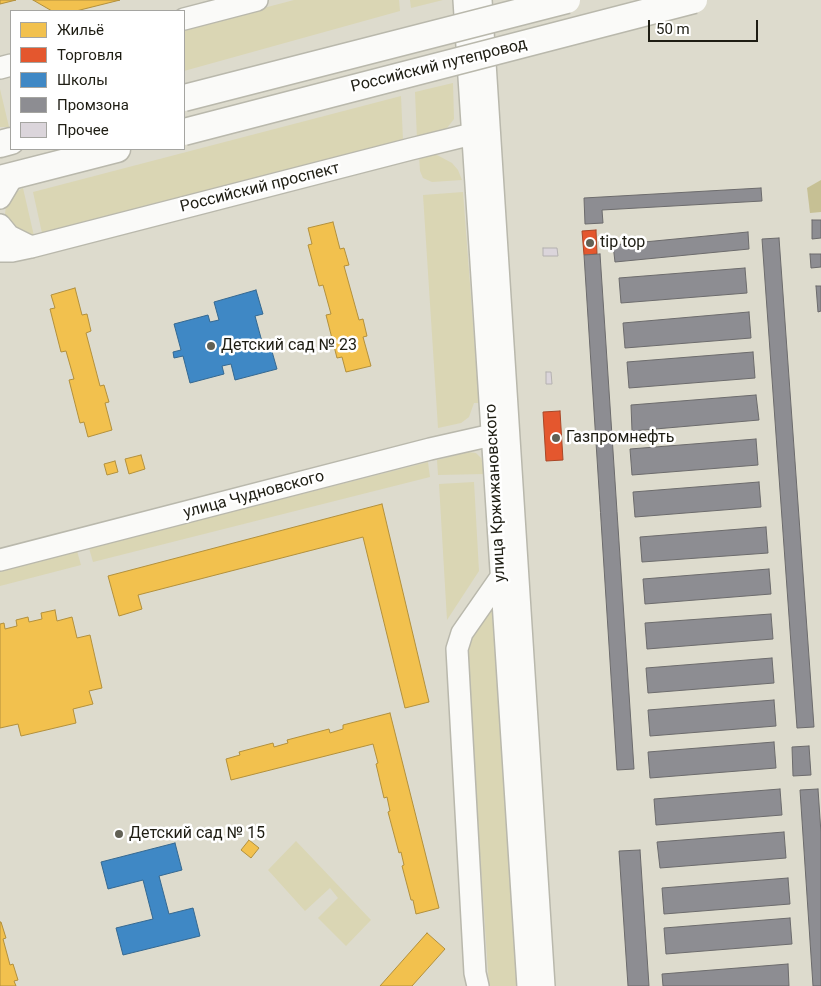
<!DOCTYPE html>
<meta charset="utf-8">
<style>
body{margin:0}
#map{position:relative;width:821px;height:986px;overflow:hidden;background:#dddbcd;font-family:Roboto,sans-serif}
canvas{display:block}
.legend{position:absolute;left:10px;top:10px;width:175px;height:140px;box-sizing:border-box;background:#fff;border:1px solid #a5a5a1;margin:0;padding:6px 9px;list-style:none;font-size:15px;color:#1e1d13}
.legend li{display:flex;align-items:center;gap:10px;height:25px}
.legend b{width:25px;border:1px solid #a5a5a1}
.scale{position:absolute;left:648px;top:20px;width:110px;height:22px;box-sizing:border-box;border:2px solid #1e1d13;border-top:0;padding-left:6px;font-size:15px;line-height:18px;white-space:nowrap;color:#1e1d13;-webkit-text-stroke:4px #fff;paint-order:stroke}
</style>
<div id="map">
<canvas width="821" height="986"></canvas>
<ul class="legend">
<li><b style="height:14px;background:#f2c14e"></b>Жильё</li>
<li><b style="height:14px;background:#e4572e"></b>Торговля</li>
<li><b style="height:14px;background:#3f88c5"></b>Школы</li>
<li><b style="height:14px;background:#8d8d92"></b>Промзона</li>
<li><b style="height:14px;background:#dbd5db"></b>Прочее</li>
</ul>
<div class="scale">50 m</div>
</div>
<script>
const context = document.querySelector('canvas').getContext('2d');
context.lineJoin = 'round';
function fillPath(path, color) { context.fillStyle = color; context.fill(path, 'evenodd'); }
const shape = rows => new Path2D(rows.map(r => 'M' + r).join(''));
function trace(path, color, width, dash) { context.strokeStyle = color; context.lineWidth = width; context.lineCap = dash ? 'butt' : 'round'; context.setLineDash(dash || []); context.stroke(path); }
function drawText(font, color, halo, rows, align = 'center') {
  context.font = font + ' Roboto,sans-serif'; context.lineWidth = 5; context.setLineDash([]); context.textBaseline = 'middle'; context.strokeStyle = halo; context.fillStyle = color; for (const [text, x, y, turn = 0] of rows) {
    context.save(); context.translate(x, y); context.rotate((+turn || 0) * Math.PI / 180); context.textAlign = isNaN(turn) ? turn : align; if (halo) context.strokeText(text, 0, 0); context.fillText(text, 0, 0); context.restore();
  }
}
fillPath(shape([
 [294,0,399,0,400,11,184,71,184,29],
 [410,0,443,0,411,8],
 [453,83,454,119,447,128,438,134,417,139,415,92],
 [0,89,9,127,0,127],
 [401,96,403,140,42,233,33,192],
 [428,154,437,155,452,163,458,170,462,180,432,182,423,178,420,171,419,155],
 [23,188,34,236,22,235,7,221,5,214,6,206,14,193],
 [463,192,479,403,474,403,469,417,461,423,438,428,423,195],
 [468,452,476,453,481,458,484,466,485,474,438,475,437,460],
 [428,462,430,477,93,562,89,548],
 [474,482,479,571,447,620,439,484],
 [77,551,81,565,0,586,0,571],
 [492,608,518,986,489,986,466,649,467,642],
 [296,841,371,920,346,946,318,918,338,898,330,888,305,911,268,870]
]), '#dad6b4');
fillPath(shape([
 [821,180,821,212,810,213,807,188]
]), '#c6c094');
const homes = shape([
 [0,0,16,0,0,4,0,0],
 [33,0,120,0,76,11,52,11,33,0],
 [333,222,340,249,344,248,349,265,344,266,359,320,363,319,367,336,363,337,371,366,346,372,342,357,337,358,326,315,331,314,323,285,319,286,308,245,312,244,308,228,333,222],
 [75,288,82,315,87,314,91,331,86,333,100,386,104,385,109,402,105,403,112,430,88,437,84,422,80,423,69,380,74,379,66,351,61,352,50,309,55,308,51,295,75,288],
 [141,455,145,469,129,474,125,459,141,455],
 [115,461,118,472,107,475,104,464,115,461],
 [382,504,429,702,405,708,363,537,138,595,142,609,119,616,108,576,382,504],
 [55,610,57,621,72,617,77,638,90,635,102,688,89,691,93,704,73,709,76,723,21,736,18,724,0,728,0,624,4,623,5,629,17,626,16,620,28,617,29,622,42,619,41,613,55,610],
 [390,713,439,908,416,914,413,900,411,900,402,866,404,865,401,852,399,853,388,812,390,811,387,797,384,798,376,764,378,763,373,744,231,780,226,759,240,755,239,752,273,743,274,747,288,743,287,740,329,729,330,733,343,729,343,725,390,713],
 [249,840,259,848,251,858,241,850,249,840],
 [0,922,1,922,6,938,3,939,10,965,13,964,18,980,14,981,16,986,0,986,0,922],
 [427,933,445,949,412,986,380,986,427,933]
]);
fillPath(homes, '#f2c14e');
trace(homes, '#b2903c', 1);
const shops = shape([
 [596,230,597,254,584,255,582,231,596,230],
 [560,411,563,460,546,461,543,412,560,411]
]);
fillPath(shops, '#e4572e');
trace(shops, '#a94626', 1);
const schools = shape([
 [256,290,263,314,255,316,264,349,271,348,277,369,235,380,231,364,222,366,224,374,190,383,183,356,174,358,173,352,181,350,174,324,208,315,210,322,219,320,214,302,256,290],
 [175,843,182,870,159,876,169,914,193,908,200,936,123,955,116,928,153,919,143,880,108,889,101,862,175,843]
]);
fillPath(schools, '#3f88c5');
trace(schools, '#356890', 1);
const industry = shape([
 [761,188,762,201,602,210,603,223,585,224,584,198,761,188],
 [812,220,821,220,821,238,812,239,812,220],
 [748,232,749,249,615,262,613,245,748,232],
 [779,238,814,727,797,728,762,239,779,238],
 [600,254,634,769,617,770,584,255,600,254],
 [810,254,821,254,821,267,811,268,810,254],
 [745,268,747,293,621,303,619,278,745,268],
 [816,286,821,286,821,311,818,312,816,286],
 [749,312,751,338,625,348,623,323,749,312],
 [753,352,755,378,629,388,627,362,753,352],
 [756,395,759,420,632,431,631,405,756,395],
 [756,439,758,465,632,475,630,449,756,439],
 [759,482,761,507,635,517,633,492,759,482],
 [766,527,768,553,642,562,640,537,766,527],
 [769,569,771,594,645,604,643,579,769,569],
 [771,614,773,639,647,649,645,623,771,614],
 [772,658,774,683,648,693,646,668,772,658],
 [774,700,776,726,650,736,648,710,774,700],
 [774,742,776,768,650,778,648,752,774,742],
 [809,746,811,775,793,776,792,747,809,746],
 [780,789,782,815,656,825,654,799,780,789],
 [818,789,821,833,821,986,813,986,800,790,818,789],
 [784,832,786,858,660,868,657,842,784,832],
 [640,850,649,986,628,986,619,851,640,850],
 [788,878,790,904,664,914,662,888,788,878],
 [790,918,792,944,666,954,664,928,790,918],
 [788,964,789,986,663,986,662,974,788,964]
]);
fillPath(industry, '#8d8d92');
trace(industry, '#6c6b6c', 1);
const building = shape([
 [543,248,557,248,558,256,543,256,543,248],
 [546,372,551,372,552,384,546,384,546,372]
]);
fillPath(building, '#dbd5db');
trace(building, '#b4b1b0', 1);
const minor = shape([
 [464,0,528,986],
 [481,0,544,986],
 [184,19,257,0],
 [0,68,11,65],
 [0,198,13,176],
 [0,225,9,236,31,247],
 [0,251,12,251,31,247,411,149,472,134,485,133],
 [0,560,430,449,492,435,506,434],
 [478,986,475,973,457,649,462,633,501,577]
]);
const major = shape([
 [0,144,11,141],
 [0,179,117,149]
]);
trace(minor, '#b9b8ac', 24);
trace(major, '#b9b8ac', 29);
trace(minor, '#fafaf8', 21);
trace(major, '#fafaf8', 26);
const majorBridge = shape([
 [184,98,567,0],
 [184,132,694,0]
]);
trace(majorBridge, '#b9b8ac', 29, []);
trace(majorBridge, '#fafaf8', 26);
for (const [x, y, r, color] of [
 [590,243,5,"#616054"],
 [211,346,5,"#616054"],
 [556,438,5,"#616054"],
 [119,834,5,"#616054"]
]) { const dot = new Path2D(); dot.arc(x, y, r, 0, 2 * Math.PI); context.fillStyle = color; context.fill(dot); trace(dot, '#fff', 2); }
drawText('16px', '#1e1d13', '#fff', [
 ["Российский путепровод",439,66,-14],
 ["Российский проспект",260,188,-14],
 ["улица Кржижановского",496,493,-93],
 ["улица Чудновского",254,495,-15]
]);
drawText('16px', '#1e1d13', '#fff', [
 ["tip top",600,243],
 ["Детский сад № 23",221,346],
 ["Газпромнефть",566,438],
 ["Детский сад № 15",129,834]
], 'left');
</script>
